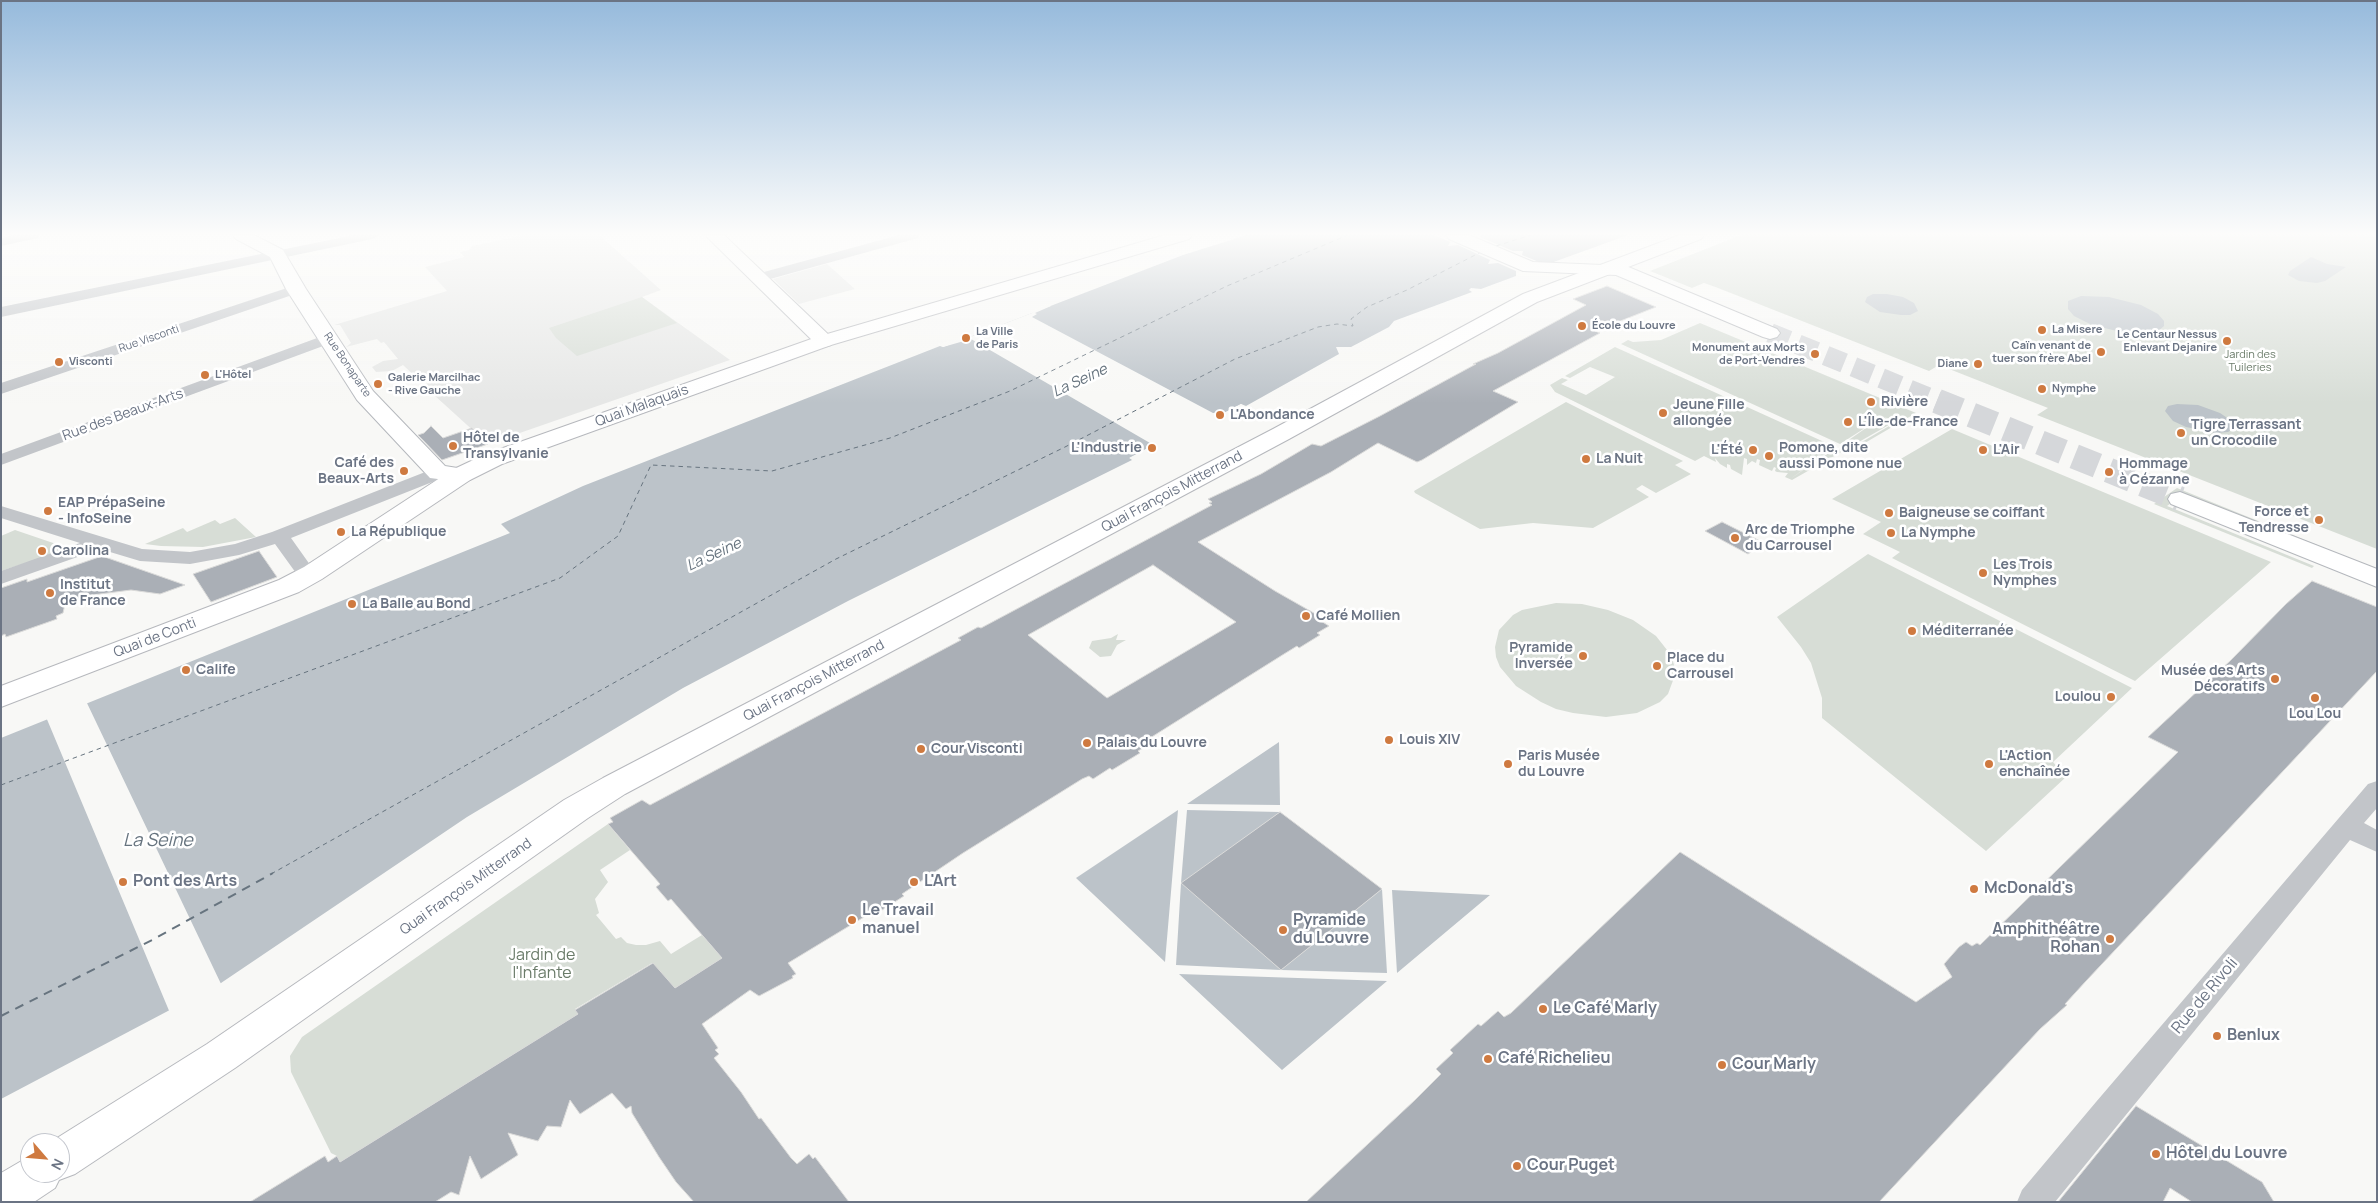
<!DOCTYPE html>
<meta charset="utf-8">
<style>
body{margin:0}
#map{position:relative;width:2378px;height:1203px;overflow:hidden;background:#f8f8f6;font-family:Manrope,sans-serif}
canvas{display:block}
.frame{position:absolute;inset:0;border:2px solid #6b7484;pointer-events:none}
.north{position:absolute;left:20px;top:1133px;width:50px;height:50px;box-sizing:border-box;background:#fff;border:1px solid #c4c7ce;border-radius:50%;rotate:117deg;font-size:14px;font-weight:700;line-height:20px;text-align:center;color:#6b7484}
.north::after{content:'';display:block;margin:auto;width:18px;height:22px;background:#cf7a40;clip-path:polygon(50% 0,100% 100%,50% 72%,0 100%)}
</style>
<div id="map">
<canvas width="2378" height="1203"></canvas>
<div class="frame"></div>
<div class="north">N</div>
</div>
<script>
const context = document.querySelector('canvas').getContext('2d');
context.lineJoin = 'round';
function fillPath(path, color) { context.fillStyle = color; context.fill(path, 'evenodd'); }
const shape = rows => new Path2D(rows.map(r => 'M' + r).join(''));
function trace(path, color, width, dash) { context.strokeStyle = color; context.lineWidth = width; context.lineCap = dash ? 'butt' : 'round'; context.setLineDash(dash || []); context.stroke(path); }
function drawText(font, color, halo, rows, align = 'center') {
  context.font = font + ' Manrope,sans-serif'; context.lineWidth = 5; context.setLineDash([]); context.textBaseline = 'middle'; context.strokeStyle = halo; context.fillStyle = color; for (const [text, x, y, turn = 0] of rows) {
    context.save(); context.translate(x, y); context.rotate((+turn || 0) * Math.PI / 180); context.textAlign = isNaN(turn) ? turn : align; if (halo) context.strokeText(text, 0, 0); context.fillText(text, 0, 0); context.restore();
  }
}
fillPath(shape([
 [525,235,599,235,661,290,642,297,730,360,488,444,423,385,449,376,447,373,420,381,403,365,392,371,376,372,372,367,383,361,398,359,384,342,381,343,377,339,346,347,351,343,340,325,334,325,447,291,425,267,464,257,460,252,469,250,472,246],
 [827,264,855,289,799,304,773,279]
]), '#e6e7e6');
fillPath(shape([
 [1741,235,2377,235,2377,549,2037,415,2048,408,1939,365,1929,371,1718,288,1704,283,1692,288,1650,271],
 [642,297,677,323,577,356,556,338,549,328],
 [1700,323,1916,413,1858,447,1855,446,1896,422,1882,416,1894,422,1850,447,1843,444,1876,421,1840,444,1621,344,1628,340,1633,342,1661,340],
 [1615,347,1833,446,1834,448,1790,479,1836,448,1843,451,1792,480,1785,477,1788,473,1777,472,1775,471,1776,468,1774,467,1772,471,1759,465,1760,460,1757,459,1756,463,1752,461,1747,465,1747,459,1744,458,1742,475,1731,469,1730,465,1727,464,1727,468,1720,464,1715,458,1716,462,1704,456,1695,461,1555,392,1550,385,1562,378,1568,380,1561,384,1586,395,1615,377,1590,367,1570,378,1565,376],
 [1566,402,1683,461,1675,465,1691,474,1656,493,1642,485,1636,489,1649,497,1593,528,1533,523,1480,529,1415,493,1414,491],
 [1952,429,2271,562,2135,681,1892,558,1900,552,1863,534,1881,522,1832,499],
 [2177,488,2332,551,2329,554,2184,494,2167,506,2314,566,2312,568,2154,504],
 [235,518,256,537,203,547,161,546,145,544,183,528,187,532,215,520,220,524],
 [15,530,62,546,56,553,1,571,1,536],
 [1868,554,2132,688,2053,762,2066,777,1986,851,1822,718,1822,698,1811,663,1801,647,1777,617],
 [1556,603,1582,604,1608,610,1633,620,1656,636,1671,655,1674,665,1675,675,1668,694,1660,702,1637,713,1606,717,1573,713,1556,709,1541,702,1516,686,1500,667,1496,657,1495,647,1499,630,1513,615,1522,610],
 [1118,634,1116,640,1126,640,1117,645,1111,656,1100,657,1089,648,1092,641,1111,638],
 [608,824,630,850,600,870,608,882,595,899,599,913,596,915,616,939,621,937,627,943,636,945,646,945,660,941,671,954,702,935,722,958,675,988,652,963,575,1009,578,1014,340,1162,337,1156,331,1153,291,1072,290,1056,302,1037]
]), '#d7ddd6');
fillPath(shape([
 [1247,235,1628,235,1551,263,1539,262,1516,271,1516,276,1481,289,1471,288,1469,290,1472,292,1394,321,1389,327,1351,347,1336,347,1339,354,1246,406,1241,404,1224,413,1220,411,1151,443,1148,448,1130,458,1132,460,848,601,683,688,467,817,221,983,1,1099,1,738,510,533,501,524,583,486,940,346,943,347,962,340,1183,255],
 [2311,257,2327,264,2346,267,2325,281,2317,283,2299,281,2288,275,2290,271],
 [1873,294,1887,294,1903,297,1914,303,1918,311,1910,315,1901,315,1880,312,1865,302,1867,297],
 [2081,296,2109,297,2141,305,2158,314,2164,321,2164,326,2158,331,2141,334,2117,331,2092,325,2074,316,2068,309,2068,301],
 [2177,404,2198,405,2220,413,2233,422,2234,428,2228,432,2216,433,2186,427,2173,421,2165,411,2168,406],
 [1279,742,1280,805,1187,804],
 [1178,810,1165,962,1076,878],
 [1187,810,1280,812,1182,883,1281,970,1382,889,1387,973,1281,970,1176,965,1181,883],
 [1392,890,1490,895,1397,973],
 [1179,974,1387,981,1282,1070]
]), '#bcc3c9');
fillPath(shape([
 [1434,235,1481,235,1480,237,1513,251,1523,251,1522,255,1539,262,1557,263,1539,265,1518,272,1516,279,1516,271,1498,263,1488,264,1490,260,1458,245,1448,246,1450,242],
 [1047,304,1051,306,1035,313,1037,314,1032,317,1213,413,1224,413,1241,404,1247,408,1241,407,1224,415,1214,416,1152,445,1150,450,1134,458,1135,461,1129,458,1148,448,1146,447,1150,443,971,339,943,347,938,344,970,337,1032,313,1033,311],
 [86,701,222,986,170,1013,46,717]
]), '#f8f8f6');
trace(shape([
 [1496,246,1531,235],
 [1,785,560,578,618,536,651,465,772,471,890,438,1010,391,1227,286,1348,235],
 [271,874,836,559,1065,447,1235,359,1318,327,1337,324,1353,326,1351,319,1367,307,1407,290,1481,252]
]), '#67747f', 1, [4.5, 4]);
trace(shape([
 [1,1016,154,939,273,873]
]), '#67747f', 2, [9, 7]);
const building = shape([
 [1607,286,1656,307,1595,331,1600,333,1493,391,1518,402,1422,460,1417,462,1378,443,1331,472,1198,542,1275,591,1319,616,1316,618,1329,626,1317,633,1320,635,1299,648,1297,646,1284,654,1150,738,1154,741,1138,751,1140,753,1112,770,1110,768,1093,779,1089,776,1082,779,963,853,902,894,904,896,882,910,872,917,869,914,788,963,796,974,792,976,793,978,759,996,750,990,702,1024,718,1048,715,1050,719,1054,714,1058,741,1092,759,1119,761,1118,791,1158,797,1164,809,1154,813,1159,815,1157,849,1202,694,1202,676,1182,659,1157,632,1113,631,1106,626,1109,612,1093,580,1114,570,1100,561,1127,547,1126,538,1141,508,1133,518,1155,481,1179,470,1156,459,1195,451,1192,435,1202,250,1202,325,1156,328,1162,337,1156,340,1162,578,1014,575,1010,653,963,675,988,722,958,671,899,668,901,656,887,660,884,608,824,613,822,610,818,642,800,650,805,961,640,958,638,978,627,981,628,1212,505,1209,503,1212,502,1208,499,1261,474,1312,444,1321,446,1380,416,1476,364,1473,364,1498,353,1586,305,1573,299,1607,286],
 [1153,565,1236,622,1107,698,1028,635,1153,565],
 [431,426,443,438,472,428,488,444,442,460,418,435,424,433,431,426],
 [1722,522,1764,543,1748,554,1705,531,1722,522],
 [259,551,277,577,211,602,193,574,259,551],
 [102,556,185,585,160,594,131,590,92,595,65,604,63,613,56,616,57,619,6,637,5,634,1,636,1,588,27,579,27,582,102,556],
 [2312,581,2377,607,2377,671,2086,981,2065,1004,2067,1005,2040,1029,1879,1202,1306,1202,1415,1100,1441,1074,1436,1069,1453,1053,1450,1050,1478,1024,1481,1026,1498,1011,1504,1017,1511,1013,1680,852,1916,1002,1952,977,1944,964,1959,947,1966,942,1972,946,1977,943,1980,945,2178,752,2148,737,2230,661,2286,604,2312,581],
 [1280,812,1382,889,1281,970,1181,883,1280,812],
 [2136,1106,2262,1182,2274,1202,2192,1202,2170,1188,2163,1202,2058,1202,2136,1106]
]);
fillPath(building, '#aaafb6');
trace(building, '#dadad9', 1);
trace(shape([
 [1770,333,1940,402]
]), '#d5d7da', 20, [20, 10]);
trace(shape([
 [1937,401,2180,499]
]), '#d5d7da', 25, [25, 12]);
const secondary = shape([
 [233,235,254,235,283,250,306,289,373,391,445,466,470,470,473,475,470,480,461,482,430,478,357,400,286,289,270,257,236,239,233,235],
 [705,235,724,235,831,337,834,341,831,345,824,347,817,345,705,235],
 [1446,235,1469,235,1533,262,1626,266,1777,329,1780,333,1777,337,1770,339,1763,337,1616,275,1523,271,1449,239,1446,235],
 [2180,492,2377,569,2377,587,2171,504,2168,499,2171,494,2180,492]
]);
const primary = shape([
 [1165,235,1192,235,1189,239,831,345,502,464,470,480,322,579,299,592,1,707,1,686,279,580,304,567,452,470,486,454,817,337,1165,235],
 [1680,235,1704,235,1701,239,1537,302,1289,439,625,794,588,818,235,1068,75,1174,59,1180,55,1188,34,1202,1,1202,1,1173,30,1156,30,1173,60,1173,60,1143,49,1143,207,1044,564,800,603,778,1273,429,1523,294,1680,235]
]);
trace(secondary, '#b5b8bd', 2);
trace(primary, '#b6b8bd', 2);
fillPath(shape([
 [16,235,40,235,38,238,1,246,1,238,16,235],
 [354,235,379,235,372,239,1,317,1,307,354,235],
 [899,235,920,235,918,238,763,281,753,281,751,278,753,275,899,235],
 [296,285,301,286,303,289,301,292,1,394,1,383,296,285],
 [328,334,334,336,336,339,334,342,1,465,1,454,328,334],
 [438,467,445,469,447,473,445,477,291,538,318,576,315,580,308,582,301,580,275,544,239,555,190,564,140,561,100,549,1,584,1,571,80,543,1,518,1,506,142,549,190,552,235,544,272,532,438,467],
 [2377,781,2377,808,2364,823,2377,830,2377,852,2350,840,2055,1202,2017,1202,2022,1190,2096,1102,2368,784,2377,781]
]), '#c2c5c9');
fillPath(secondary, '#fff');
fillPath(primary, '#fff');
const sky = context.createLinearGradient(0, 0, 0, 403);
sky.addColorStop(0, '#96badc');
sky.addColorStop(0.58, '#fcfcfb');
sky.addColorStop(1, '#fcfcfb00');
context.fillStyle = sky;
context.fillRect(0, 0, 2378, 403);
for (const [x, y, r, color] of [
 [1582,326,5,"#cf7a40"],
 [2042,330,5,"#cf7a40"],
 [966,338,5,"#cf7a40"],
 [2227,341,5,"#cf7a40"],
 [2101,352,5,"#cf7a40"],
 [1815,354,5,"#cf7a40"],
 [59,362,5,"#cf7a40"],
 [1978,364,5,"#cf7a40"],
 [205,375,5,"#cf7a40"],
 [378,384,5,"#cf7a40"],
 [2042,389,5,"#cf7a40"],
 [1871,402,5,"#cf7a40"],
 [1663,413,5,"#cf7a40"],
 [1220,415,5,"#cf7a40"],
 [1848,422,5,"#cf7a40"],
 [2181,433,5,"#cf7a40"],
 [453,446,5,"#cf7a40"],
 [1152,448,5,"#cf7a40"],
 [1753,450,5,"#cf7a40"],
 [1983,450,5,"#cf7a40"],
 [1769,456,5,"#cf7a40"],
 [1586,459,5,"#cf7a40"],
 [404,471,5,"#cf7a40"],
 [2109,472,5,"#cf7a40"],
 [48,511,5,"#cf7a40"],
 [1889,513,5,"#cf7a40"],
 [2319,520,5,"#cf7a40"],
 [341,532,5,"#cf7a40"],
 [1891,533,5,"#cf7a40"],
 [1735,538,5,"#cf7a40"],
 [42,551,5,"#cf7a40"],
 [1983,573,5,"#cf7a40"],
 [50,593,5,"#cf7a40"],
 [352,604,5,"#cf7a40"],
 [1306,616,5,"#cf7a40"],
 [1912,631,5,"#cf7a40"],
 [1583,656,5,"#cf7a40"],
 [1657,666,5,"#cf7a40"],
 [186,670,5,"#cf7a40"],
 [2275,679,5,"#cf7a40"],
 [2111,697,5,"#cf7a40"],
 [2315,698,5,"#cf7a40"],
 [1389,740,5,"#cf7a40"],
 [1087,743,5,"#cf7a40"],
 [921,749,5,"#cf7a40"],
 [1508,764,5,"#cf7a40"],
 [1989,764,5,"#cf7a40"],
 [123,882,5,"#cf7a40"],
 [914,882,5,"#cf7a40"],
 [1974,889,5,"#cf7a40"],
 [852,920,5,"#cf7a40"],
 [1283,930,5,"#cf7a40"],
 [2110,939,5,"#cf7a40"],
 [1543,1009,5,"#cf7a40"],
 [2217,1036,5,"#cf7a40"],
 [1488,1059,5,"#cf7a40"],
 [1722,1065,5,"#cf7a40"],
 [2156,1154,5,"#cf7a40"],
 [1517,1166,5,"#cf7a40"]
]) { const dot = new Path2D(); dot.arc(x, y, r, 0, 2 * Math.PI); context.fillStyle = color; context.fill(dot); trace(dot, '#fff', 2); }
drawText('bold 11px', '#6b7484', '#fff', [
 ["École du Louvre",1592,326],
 ["La Misere",2052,330],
 ["La Ville",976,332],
 ["de Paris",976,345],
 ["Le Centaur Nessus",2217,335,"right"],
 ["Enlevant Dejanire",2217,348,"right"],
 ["Caïn venant de",2091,346,"right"],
 ["tuer son frère Abel",2091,359,"right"],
 ["Monument aux Morts",1805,348,"right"],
 ["de Port-Vendres",1805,361,"right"],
 ["Visconti",69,362],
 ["Diane",1968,364,"right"],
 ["L'Hôtel",215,375],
 ["Galerie Marcilhac",388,378],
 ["- Rive Gauche",388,391],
 ["Nymphe",2052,389]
], 'left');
drawText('11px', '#6b7484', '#fff', [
 ["Rue Visconti",149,339,-19],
 ["Rue Bonaparte",347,365,56]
]);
drawText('11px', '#6a7b69', '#fff', [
 ["Jardin des",2250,355],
 ["Tuileries",2250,368]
]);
drawText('bold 14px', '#6b7484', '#fff', [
 ["Rivière",1881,402],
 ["Jeune Fille",1673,405],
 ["allongée",1673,421],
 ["L'Abondance",1230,415],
 ["L'Île-de-France",1858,422],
 ["Tigre Terrassant",2191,425],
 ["un Crocodile",2191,441],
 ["Hôtel de",463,438],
 ["Transylvanie",463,454],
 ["L'Industrie",1142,448,"right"],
 ["Pomone, dite",1779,448],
 ["aussi Pomone nue",1779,464],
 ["L'Été",1743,450,"right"],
 ["L'Air",1993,450],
 ["La Nuit",1596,459],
 ["Café des",394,463,"right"],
 ["Beaux-Arts",394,479,"right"],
 ["Hommage",2119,464],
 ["à Cézanne",2119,480],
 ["EAP PrépaSeine",58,503],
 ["- InfoSeine",58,519],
 ["Force et",2309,512,"right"],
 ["Tendresse",2309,528,"right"],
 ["Baigneuse se coiffant",1899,513],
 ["Arc de Triomphe",1745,530],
 ["du Carrousel",1745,546],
 ["La République",351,532],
 ["La Nymphe",1901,533],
 ["Carolina",52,551],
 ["Les Trois",1993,565],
 ["Nymphes",1993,581],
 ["Institut",60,585],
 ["de France",60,601],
 ["La Balle au Bond",362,604],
 ["Café Mollien",1316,616],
 ["Méditerranée",1922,631],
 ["Pyramide",1573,648,"right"],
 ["Inversée",1573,664,"right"],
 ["Place du",1667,658],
 ["Carrousel",1667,674],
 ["Calife",196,670],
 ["Musée des Arts",2265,671,"right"],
 ["Décoratifs",2265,687,"right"],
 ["Loulou",2101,697,"right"],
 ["Lou Lou",2315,714,"center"],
 ["Louis XIV",1399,740],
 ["Palais du Louvre",1097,743],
 ["Cour Visconti",931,749],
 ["Paris Musée",1518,756],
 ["du Louvre",1518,772],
 ["L'Action",1999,756],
 ["enchaînée",1999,772]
], 'left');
drawText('14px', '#6b7484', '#fff', [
 ["Quai Malaquais",642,406,-20],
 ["Rue des Beaux-Arts",123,415,-20],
 ["Quai François Mitterrand",1172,492,-28],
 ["Quai de Conti",155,638,-21],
 ["Quai François Mitterrand",814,681,-28],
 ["Quai François Mitterrand",466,887,-35]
]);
drawText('italic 15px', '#67747f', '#fff', [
 ["La Seine",1080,381,-25],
 ["La Seine",714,555,-25]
]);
drawText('bold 16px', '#6b7484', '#fff', [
 ["Pont des Arts",133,882],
 ["L'Art",924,882],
 ["McDonald's",1984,889],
 ["Le Travail",862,911],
 ["manuel",862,929],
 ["Pyramide",1293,921],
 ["du Louvre",1293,939],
 ["Amphithéâtre",2100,930,"right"],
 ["Rohan",2100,948,"right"],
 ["Le Café Marly",1553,1009],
 ["Benlux",2227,1036],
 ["Café Richelieu",1498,1059],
 ["Cour Marly",1732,1065],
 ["Hôtel du Louvre",2166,1154],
 ["Cour Puget",1527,1166]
], 'left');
drawText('16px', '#6a7b69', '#fff', [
 ["Jardin de",542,956],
 ["l'Infante",542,974]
]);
drawText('16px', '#6b7484', '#fff', [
 ["Rue de Rivoli",2205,996,-50]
]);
drawText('italic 18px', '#67747f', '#fff', [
 ["La Seine",158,841]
]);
</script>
